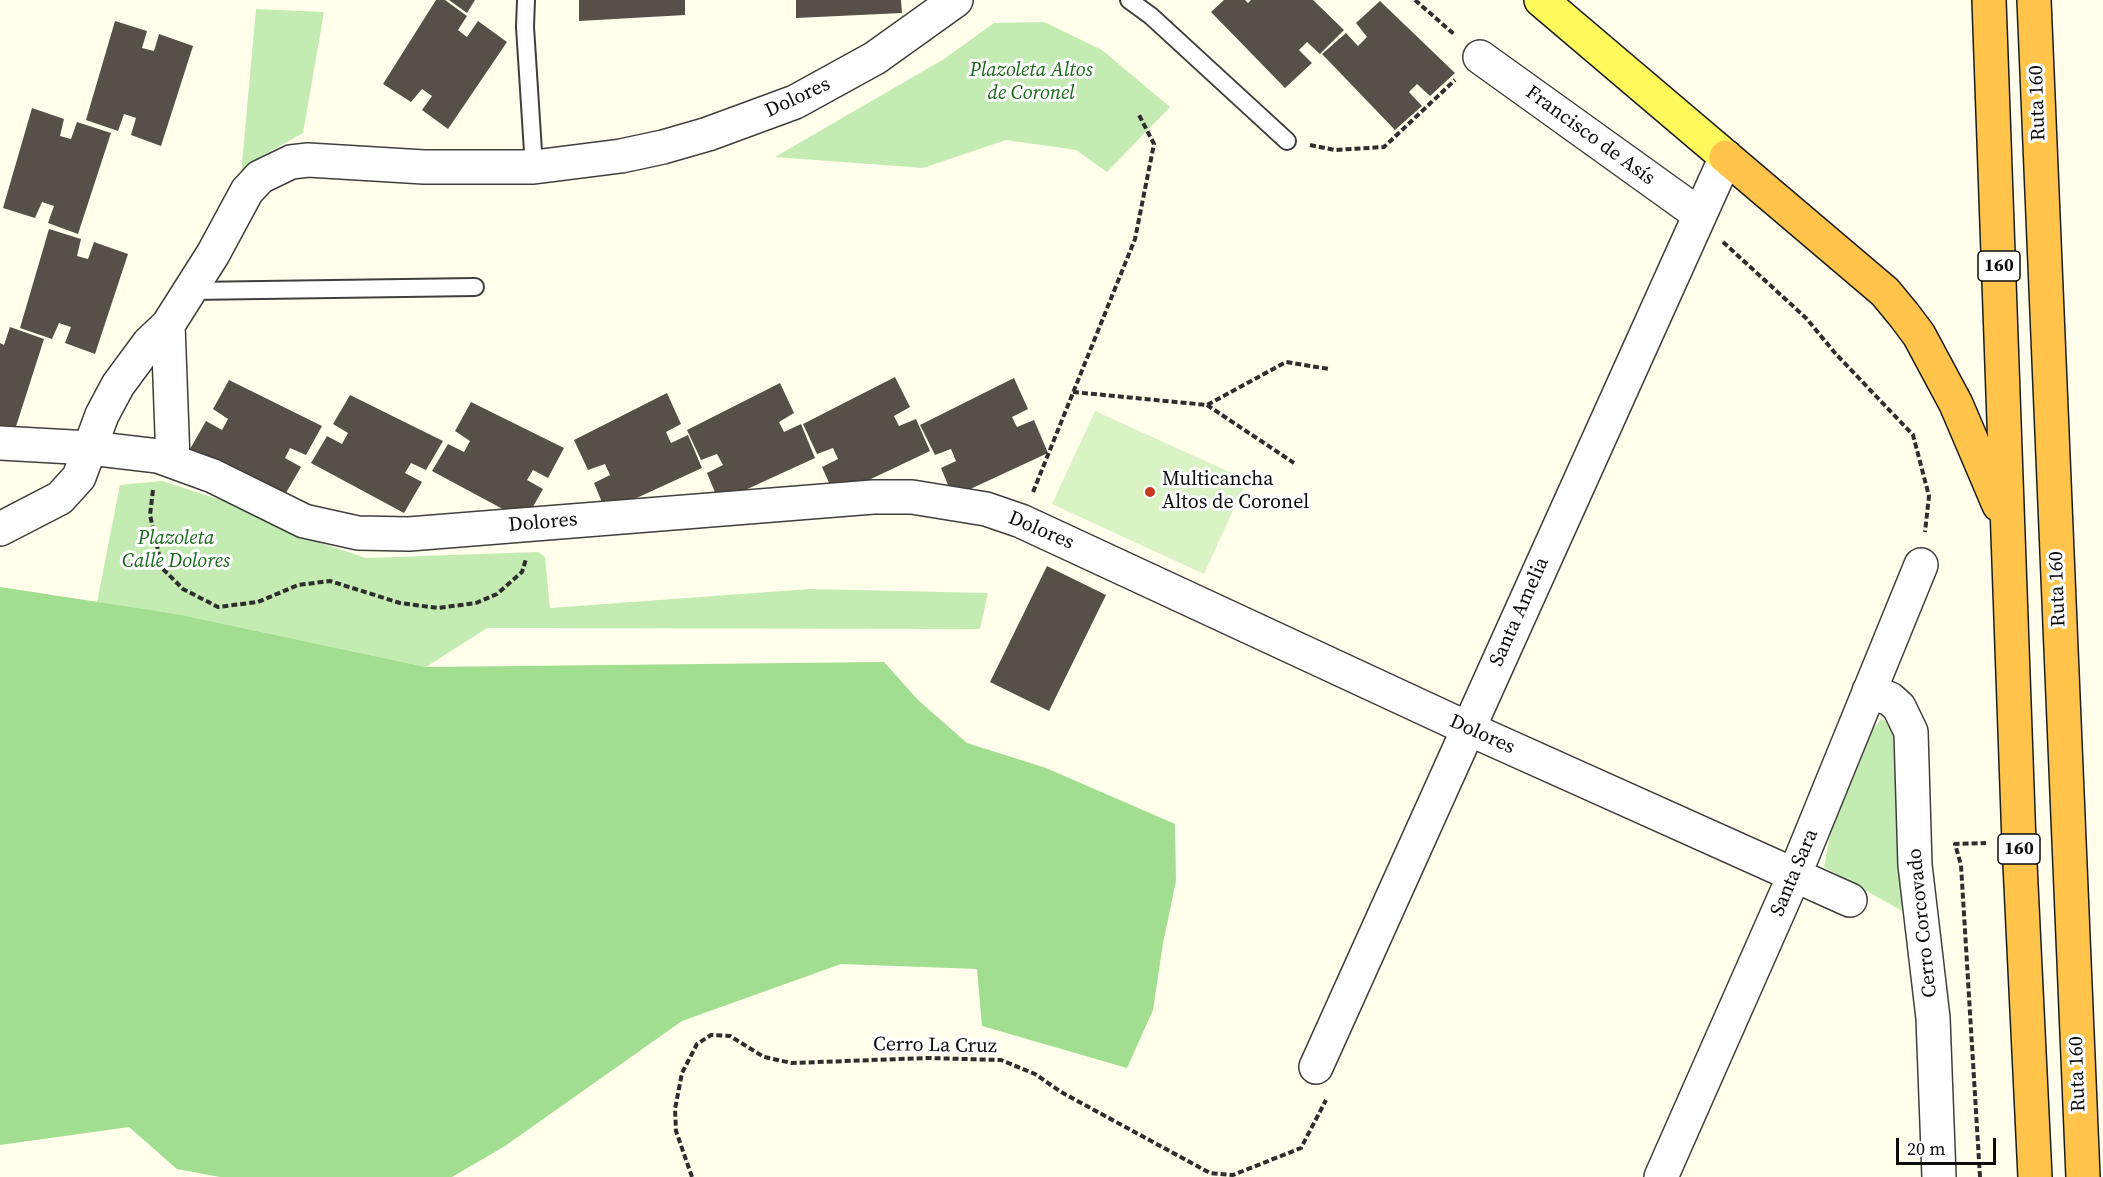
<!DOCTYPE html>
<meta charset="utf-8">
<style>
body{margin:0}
#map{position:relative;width:2103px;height:1177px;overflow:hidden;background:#ffffeb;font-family:"Source Serif 4",serif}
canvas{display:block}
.scale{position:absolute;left:1896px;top:1138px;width:100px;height:27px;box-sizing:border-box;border:3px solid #0c0c0c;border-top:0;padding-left:8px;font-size:18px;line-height:21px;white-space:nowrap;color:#0c0c0c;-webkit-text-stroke:4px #fff;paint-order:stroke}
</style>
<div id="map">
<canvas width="2103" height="1177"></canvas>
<div class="scale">20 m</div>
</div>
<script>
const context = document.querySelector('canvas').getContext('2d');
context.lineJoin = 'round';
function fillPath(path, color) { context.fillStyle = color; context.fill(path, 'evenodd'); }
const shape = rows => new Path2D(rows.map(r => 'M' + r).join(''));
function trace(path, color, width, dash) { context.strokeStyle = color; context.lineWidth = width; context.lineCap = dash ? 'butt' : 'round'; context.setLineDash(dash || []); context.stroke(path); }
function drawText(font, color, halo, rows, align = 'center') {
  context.font = font + ' "Source Serif 4",serif'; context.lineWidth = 6; context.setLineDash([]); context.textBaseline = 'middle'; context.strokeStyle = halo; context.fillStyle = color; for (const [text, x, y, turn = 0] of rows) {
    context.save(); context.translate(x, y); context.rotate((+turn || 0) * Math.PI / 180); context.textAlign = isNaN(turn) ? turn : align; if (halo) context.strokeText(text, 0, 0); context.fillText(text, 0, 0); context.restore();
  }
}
fillPath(shape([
 [256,9,324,12,303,133,262,156,241,175],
 [1044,22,1102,50,1170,107,1107,172,1076,150,1006,140,923,168,775,157,944,59,994,23],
 [162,481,230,503,291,533,366,558,538,552,545,557,550,608,810,589,988,593,980,629,487,628,426,667,177,614,97,602,120,485],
 [1881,719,1895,724,1904,912,1824,867,1832,825,1867,737]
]), '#c4ecb2');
fillPath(shape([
 [0,587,177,614,426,667,884,662,918,700,967,743,1046,768,1175,824,1176,881,1163,943,1153,1010,1127,1068,982,1026,977,969,841,964,682,1021,505,1146,452,1177,220,1177,177,1169,129,1127,0,1145]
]), '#a2de90');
fillPath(shape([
 [1095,411,1247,480,1204,574,1052,504]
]), '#d9f3c5');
fillPath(shape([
 [436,0,445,0,467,16,458,30,467,37,478,21,507,42,448,129,422,110,432,96,422,89,411,102,383,84],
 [449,0,475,0,467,13],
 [579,0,685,0,685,15,579,21],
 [796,0,901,0,902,13,796,18],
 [1224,0,1245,0,1248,3,1251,0,1313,0,1344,30,1320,54,1307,42,1299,50,1312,63,1285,88,1211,12],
 [1380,1,1455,73,1430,96,1417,84,1409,92,1422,106,1395,130,1322,54,1346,33,1358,46,1367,37,1356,23],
 [115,21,147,31,142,48,154,51,159,34,193,46,161,146,131,135,136,118,124,114,118,131,86,120],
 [32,108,64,119,60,136,71,139,77,122,111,133,78,234,48,223,54,206,42,202,35,218,3,208],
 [49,229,81,239,77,256,88,259,94,242,128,254,95,354,65,343,71,327,59,323,52,339,20,328],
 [10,327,44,339,12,439,0,435,0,343,4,345],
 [895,377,910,407,894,416,899,426,916,419,930,451,835,496,822,467,838,459,833,448,817,454,803,424],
 [1014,378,1028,409,1012,417,1017,427,1034,420,1048,453,953,497,941,468,956,461,951,449,935,455,920,425],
 [229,380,322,426,306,455,290,448,285,458,301,467,283,498,190,449,206,421,222,430,228,419,213,409],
 [780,383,794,413,779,422,784,432,801,424,815,458,719,502,707,473,723,465,717,454,701,460,687,430],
 [667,393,681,424,666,432,671,443,688,435,702,468,606,512,594,483,610,475,605,464,588,470,574,440],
 [350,395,443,441,426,470,411,463,405,473,422,482,404,513,311,463,327,436,342,444,348,433,333,424],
 [471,402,564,448,548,478,533,470,527,480,543,489,525,521,432,471,448,444,464,452,470,441,455,431],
 [1047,566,1106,595,1049,711,990,682]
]), '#565048');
const lane = shape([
 [526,0,525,27,534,167],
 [1129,0,1151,16,1287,141],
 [191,291,475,287]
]);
const street = shape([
 [1480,57,1700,215],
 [168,325,173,461],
 [0,443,90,448,158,456,213,476,304,521,358,533,409,534,873,497,912,497,986,509,1021,521,1467,728,1850,900],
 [0,529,60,498,79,477,102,415,118,385,149,343,168,325,213,254,247,191,260,177,291,162,308,160,424,167,534,167,621,156,663,147,708,134,795,102,875,58,956,0],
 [1869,691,1890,699,1899,707,1911,732,1915,865,1933,1018,1939,1177],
 [1316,1067,1726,157],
 [1661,1177,1794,876,1921,565]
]);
const primary = shape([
 [1541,0,1726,157]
]);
const highway = shape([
 [1989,0,2019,843,2035,1177],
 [2034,0,2083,1177],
 [1726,157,1885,292,1904,315,1919,335,1956,404,1999,505]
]);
trace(lane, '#3f3f3f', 20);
trace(street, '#3f3f3f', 36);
trace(primary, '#1d1d1d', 36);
trace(highway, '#1d1d1d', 36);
trace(shape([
 [1415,0,1455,35],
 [1310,145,1335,150,1384,147,1455,80],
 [1723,242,1806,318,1835,353,1913,435,1929,496,1925,532],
 [1073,392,1207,405,1286,362,1329,369],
 [1207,405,1294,463],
 [153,490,150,515,162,568,183,589,218,607,258,602,298,585,330,581,400,603,438,608,476,603,497,594,522,572,526,559],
 [1033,492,1135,239,1154,144,1138,113],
 [692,1177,676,1131,675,1109,682,1073,697,1044,711,1035,730,1036,764,1057,792,1063,927,1058,1001,1060,1035,1074,1061,1092,1210,1173,1233,1175,1301,1148,1326,1100],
 [1980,1177,1961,865,1955,844,1986,843]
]), '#2e2e2e', 4, [6, 3]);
trace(lane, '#fff', 16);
trace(street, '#fff', 33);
trace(primary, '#fffa5b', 33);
trace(highway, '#ffc449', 33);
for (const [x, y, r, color] of [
 [1150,492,6,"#c7371a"]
]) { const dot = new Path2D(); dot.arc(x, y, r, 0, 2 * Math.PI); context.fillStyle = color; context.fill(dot); trace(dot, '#fff', 2); }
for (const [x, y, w] of [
 [1999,266,42],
 [2019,849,42]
]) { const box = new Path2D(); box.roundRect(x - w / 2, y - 15, w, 30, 4.5); context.fillStyle = '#fff'; context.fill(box); trace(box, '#0c0c0c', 1.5); }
drawText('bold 18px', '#0c0c0c', null, [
 ["160",1999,266],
 ["160",2019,849]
]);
drawText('italic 20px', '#186919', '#fff', [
 ["Plazoleta Altos",1031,71],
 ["de Coronel",1031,94],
 ["Plazoleta",176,539],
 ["Calle Dolores",176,562]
]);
drawText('20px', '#0c0c0c', '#fff', [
 ["Dolores",798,98,-25],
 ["Ruta 160",2038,103,-92],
 ["Francisco de Asís",1590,136,36],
 ["Dolores",543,523,-5],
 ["Dolores",1041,531,23],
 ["Ruta 160",2058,589,-92],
 ["Santa Amelia",1520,612,-66],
 ["Dolores",1482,735,24],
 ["Santa Sara",1795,873,-67],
 ["Cerro Corcovado",1923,923,-96],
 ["Cerro La Cruz",935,1046,1],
 ["Ruta 160",2078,1074,-92]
]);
drawText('20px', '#0c0c0c', '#fff', [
 ["Multicancha",1162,480],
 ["Altos de Coronel",1162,503]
], 'left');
</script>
